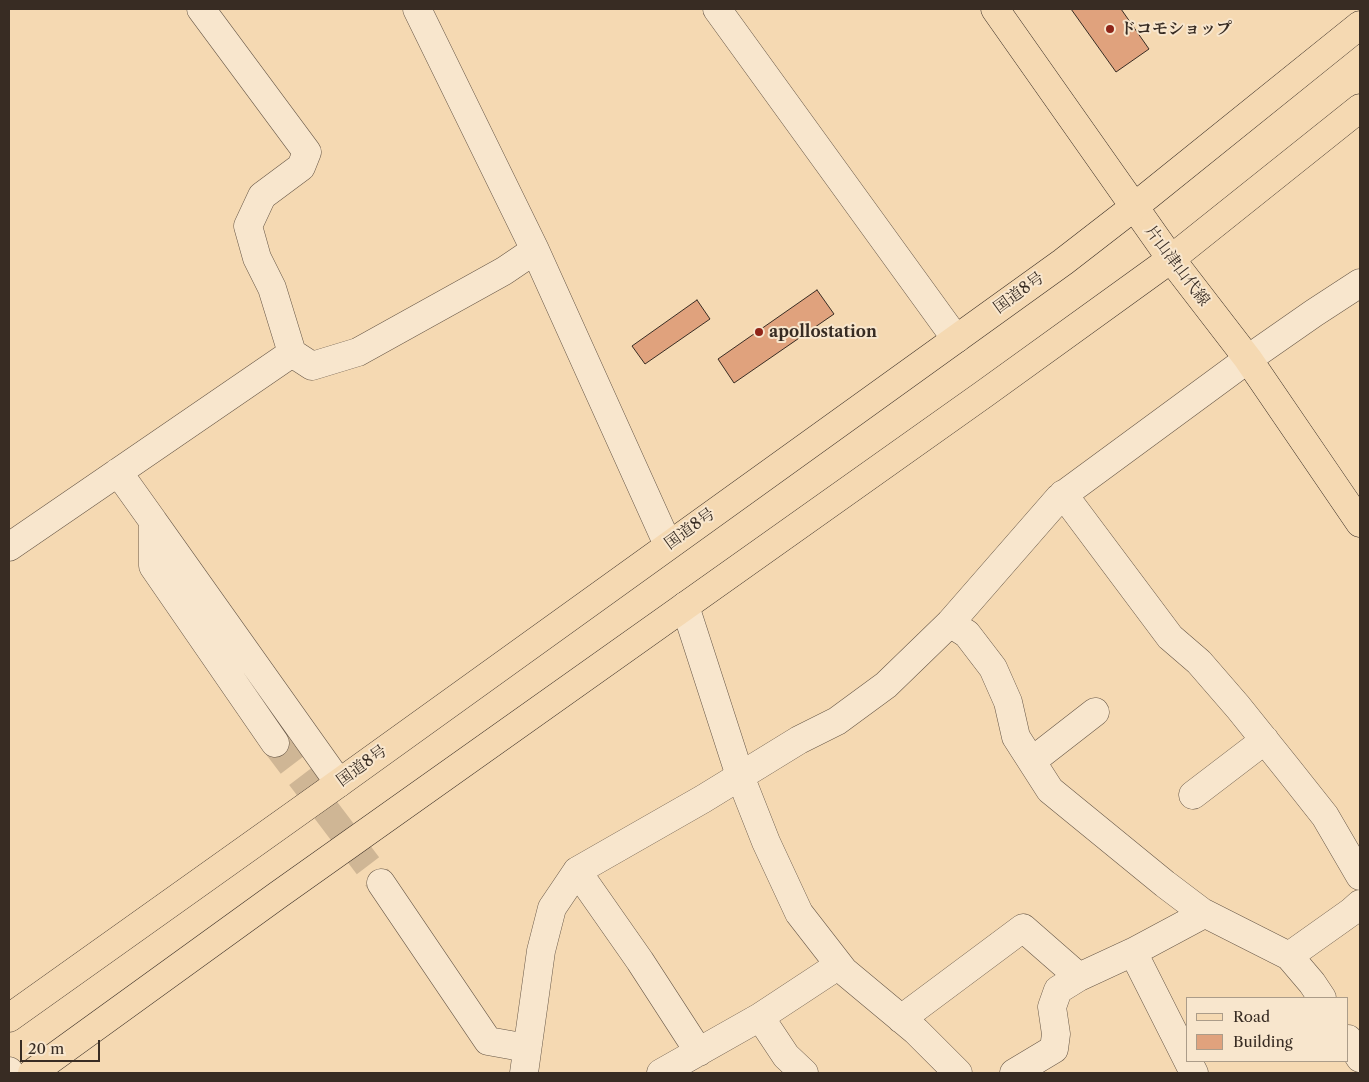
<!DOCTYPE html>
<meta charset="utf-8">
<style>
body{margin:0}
#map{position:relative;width:1369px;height:1082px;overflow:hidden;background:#f5d9b2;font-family:"Libre Caslon Text",serif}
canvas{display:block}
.frame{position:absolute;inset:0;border:10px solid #382c23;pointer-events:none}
.legend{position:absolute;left:1186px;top:997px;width:162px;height:65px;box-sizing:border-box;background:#f8e6cd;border:1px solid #ab9c89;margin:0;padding:6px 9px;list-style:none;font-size:15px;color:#382c23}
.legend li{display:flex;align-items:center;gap:10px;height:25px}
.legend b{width:25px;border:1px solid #ab9c89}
.scale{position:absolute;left:20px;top:1040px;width:80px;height:22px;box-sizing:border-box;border:2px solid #382c23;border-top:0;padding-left:6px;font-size:15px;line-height:18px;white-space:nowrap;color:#382c23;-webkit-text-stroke:4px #f8e6cd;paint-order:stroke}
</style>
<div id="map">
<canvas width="1369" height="1082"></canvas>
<div class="frame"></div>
<ul class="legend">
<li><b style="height:6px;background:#f5d9b2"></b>Road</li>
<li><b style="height:14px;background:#e0a27d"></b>Building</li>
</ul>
<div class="scale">20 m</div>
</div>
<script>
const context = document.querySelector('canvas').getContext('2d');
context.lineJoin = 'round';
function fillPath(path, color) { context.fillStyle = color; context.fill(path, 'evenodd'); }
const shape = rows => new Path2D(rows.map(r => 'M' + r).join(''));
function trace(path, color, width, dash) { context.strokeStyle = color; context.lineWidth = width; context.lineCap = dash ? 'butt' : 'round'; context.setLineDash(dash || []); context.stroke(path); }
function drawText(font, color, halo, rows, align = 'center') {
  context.font = font + ' "Libre Caslon Text","Noto Serif JP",serif'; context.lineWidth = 4; context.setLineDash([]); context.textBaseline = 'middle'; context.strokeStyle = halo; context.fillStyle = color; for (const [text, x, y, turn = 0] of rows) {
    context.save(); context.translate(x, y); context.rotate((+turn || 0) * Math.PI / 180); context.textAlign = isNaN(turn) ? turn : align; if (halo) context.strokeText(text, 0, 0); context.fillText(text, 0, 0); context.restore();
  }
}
const building = shape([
 [1071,9,1121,9,1149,49,1116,72,1071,9],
 [817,290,834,314,734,383,718,359,817,290],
 [697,300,710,319,645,364,632,346,697,300]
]);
fillPath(building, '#e0a27d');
trace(building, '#382c23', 1);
trace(shape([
 [275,743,381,883]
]), '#cfb695', 28, [28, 14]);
const minor = shape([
 [201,9,307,152,301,167,262,196,248,226,257,258,272,288,292,353,312,366,358,352,504,271,535,250],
 [417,9,535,250,668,545],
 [717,9,956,339],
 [118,472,153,521,153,566,275,743],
 [1063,494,1170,637,1199,662,1238,707,1287,768,1325,816,1360,876],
 [153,521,339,783],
 [9,547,292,353],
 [685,606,740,776,766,842,799,913,844,971,916,1031,958,1073],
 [950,623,967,634,993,668,1008,702,1016,737,1050,790,1165,884,1202,912,1289,956,1312,983,1322,998],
 [1032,761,1095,712],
 [1193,795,1265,740],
 [577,871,640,961,699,1052],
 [381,883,488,1041,527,1048],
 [1133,952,1194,1073],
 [1289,956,1351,912,1360,904],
 [760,1017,786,1056,804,1073],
 [901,1019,1023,928,1079,977],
 [1348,1039,1360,1058],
 [9,1071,10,1073],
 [524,1073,541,951,552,908,577,871,703,799,799,740,837,721,886,685,950,623,1059,498,1248,359,1314,313,1360,283],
 [661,1073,760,1017,839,965],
 [1014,1073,1054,1049,1056,1034,1052,1007,1058,990,1079,977,1133,952,1204,914]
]);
const major = shape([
 [995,9,1171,259,1248,359,1360,523]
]);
const highway = shape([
 [9,1018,339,783,1063,262,1134,207,1360,25],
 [32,1073,278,895,984,394,1171,259,1360,108]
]);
trace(minor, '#675747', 29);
trace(major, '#382c23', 29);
trace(highway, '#382c23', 29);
trace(minor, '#f8e6cd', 28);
trace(major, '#f5d9b2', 28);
trace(highway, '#f5d9b2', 28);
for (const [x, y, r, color] of [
 [1110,29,5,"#8f2418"],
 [759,332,5,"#8f2418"]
]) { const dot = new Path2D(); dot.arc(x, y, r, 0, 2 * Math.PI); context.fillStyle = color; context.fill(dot); trace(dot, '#f8e6cd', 2); }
drawText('bold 16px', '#382c23', '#f8e6cd', [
 ["ドコモショップ",1120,29],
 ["apollostation",769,332]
], 'left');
drawText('16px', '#382c23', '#f8e6cd', [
 ["片山津山代線",1177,266,53],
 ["国道8号",1019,293,-36],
 ["国道8号",690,529,-36],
 ["国道8号",362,766,-36]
]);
</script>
